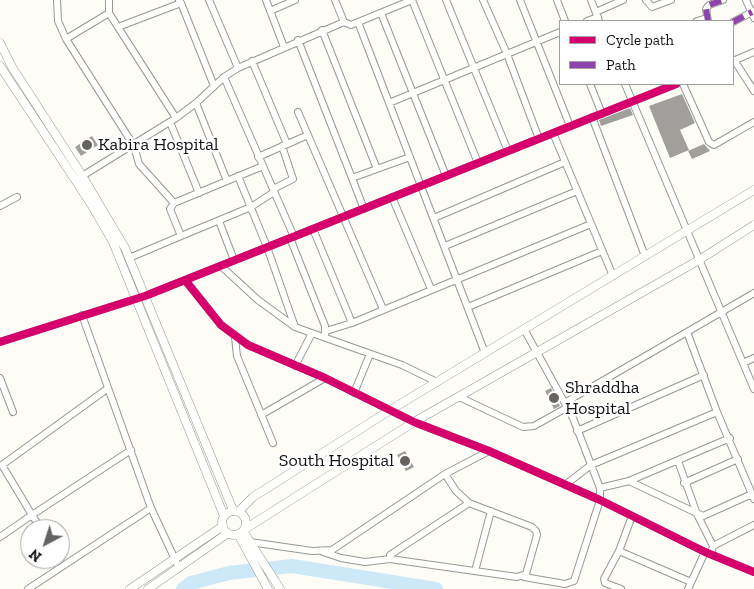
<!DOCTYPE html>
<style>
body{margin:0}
#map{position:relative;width:754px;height:589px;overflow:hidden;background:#fdfcf7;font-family:"Zilla Slab",serif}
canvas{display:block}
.legend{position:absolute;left:559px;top:20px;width:175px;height:65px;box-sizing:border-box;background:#fff;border:1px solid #a0a0a0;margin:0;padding:6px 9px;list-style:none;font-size:15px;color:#111}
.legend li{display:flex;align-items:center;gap:10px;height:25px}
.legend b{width:25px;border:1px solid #a0a0a0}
.north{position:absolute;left:20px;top:519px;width:50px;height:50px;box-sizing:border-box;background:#fff;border:1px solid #a0a0a0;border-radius:50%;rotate:220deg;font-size:14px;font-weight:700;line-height:20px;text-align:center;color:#111}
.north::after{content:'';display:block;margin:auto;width:18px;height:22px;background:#646362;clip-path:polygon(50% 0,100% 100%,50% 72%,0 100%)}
</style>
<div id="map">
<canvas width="754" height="589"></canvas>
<ul class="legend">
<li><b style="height:6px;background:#d6006c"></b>Cycle path</li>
<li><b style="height:6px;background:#8e44ad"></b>Path</li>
</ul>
<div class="north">N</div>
</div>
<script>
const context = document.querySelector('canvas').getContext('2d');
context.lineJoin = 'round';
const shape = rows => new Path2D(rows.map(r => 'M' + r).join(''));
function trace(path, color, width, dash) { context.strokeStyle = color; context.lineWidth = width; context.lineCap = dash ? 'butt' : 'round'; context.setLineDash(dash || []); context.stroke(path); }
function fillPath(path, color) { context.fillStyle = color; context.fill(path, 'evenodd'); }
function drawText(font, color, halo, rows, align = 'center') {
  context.font = font + ' "Zilla Slab",serif'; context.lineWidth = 5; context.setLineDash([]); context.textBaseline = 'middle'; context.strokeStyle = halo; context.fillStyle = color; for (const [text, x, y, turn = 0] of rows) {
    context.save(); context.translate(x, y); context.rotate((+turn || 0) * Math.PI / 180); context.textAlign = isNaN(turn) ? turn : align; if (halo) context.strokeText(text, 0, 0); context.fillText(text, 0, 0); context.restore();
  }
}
trace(shape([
 [183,589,191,583,229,573,292,566,436,589]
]), '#cde8f7', 14);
fillPath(shape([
 [682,94,695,123,680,130,689,150,670,158,649,106],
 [630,108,633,115,601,126,599,120],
 [92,136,98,145,81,156,75,147],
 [704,144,710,151,692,159,688,151],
 [551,388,560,406,554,409,545,391],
 [405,451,414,467,406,471,397,455]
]), '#a19f9c');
const minor = shape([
 [57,0,58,21,66,39,134,146,139,164,174,203],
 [109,0,109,13,176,118],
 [209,0,238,68],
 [266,0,284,47],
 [335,0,344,22],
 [412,0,478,163],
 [446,0,508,151],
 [483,0,507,54,539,139],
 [520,0,570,126],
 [557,0,565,21],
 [591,0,599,21],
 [646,0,652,7,671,0],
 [746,0,754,18],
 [181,3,214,86],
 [270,11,295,0],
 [596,12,623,0],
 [381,13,446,176],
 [587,21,598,17],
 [697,21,707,18],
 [708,21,706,9,709,5,723,0],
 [358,22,485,353],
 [733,22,754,11],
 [118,27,181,3,179,0],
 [322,30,377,169],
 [66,39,109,13],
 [298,40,364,209],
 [734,60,754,91],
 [252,61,287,144],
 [733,61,754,52],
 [224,77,263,166],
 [590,84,602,114],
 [625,84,754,389],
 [683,84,709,142,714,145,754,122],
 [196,103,227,181],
 [389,103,560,32],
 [298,112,383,309],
 [592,117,645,256],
 [170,122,199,193],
 [553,133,613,276],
 [258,157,308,135],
 [238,176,267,247,295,327],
 [79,178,176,118,196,103,224,77,238,68,344,22,351,25,412,0],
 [352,178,410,157],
 [273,189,293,179,282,146],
 [392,197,431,289],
 [0,206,17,197],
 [434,218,565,162],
 [219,221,234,260],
 [313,229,352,323],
 [181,236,251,207,274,192],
 [290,238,325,326,325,335],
 [445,246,577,191],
 [129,258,181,236,170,209,174,203,263,166,294,237],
 [221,266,258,300,295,327,402,365,437,382],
 [185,280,221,325,248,345,325,378,414,422,489,451,600,500,705,552,754,572],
 [468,307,602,251],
 [82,315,151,508],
 [326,331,352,323,591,224],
 [687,332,754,293],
 [235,337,237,356,273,443],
 [0,342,145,296,676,84],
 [743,363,754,358],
 [295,366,311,335],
 [0,378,13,412],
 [107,389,2,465,32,515,131,450],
 [354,393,370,354],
 [459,397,523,427,534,426,568,407],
 [566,402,687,332,717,412,754,499],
 [261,415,325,378],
 [577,431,704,375],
 [678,461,697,514,713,546,711,554],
 [445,474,456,491,469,503,532,527,536,531,537,535,526,574,517,577,390,559,390,555,469,503],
 [629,481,703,516,752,494],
 [684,483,738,459],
 [565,485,591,465,717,412],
 [600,488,629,481,730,438],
 [0,537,32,515,41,529],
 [250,542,312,551,332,550,445,474,489,451],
 [713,546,754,525],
 [619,551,691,582],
 [323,552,341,558,365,562,390,559],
 [475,571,491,511],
 [524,577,565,584,574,581,600,500,600,488,573,418,524,329],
 [28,589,151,508,179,568],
 [621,589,605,583,604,579,619,551,632,516],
 [688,589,705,552]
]);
const tertiary = shape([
 [0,43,12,67,83,177,125,248,233,510],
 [0,66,91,204,113,242,224,516],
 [239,511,253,497,392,409,754,190],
 '222 523a12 12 0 1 1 24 0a12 12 0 1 1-24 0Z',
 [245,529,414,422,699,260,754,225],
 [243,531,280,589],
 [238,534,268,589],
 [130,589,223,526],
 [148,589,228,533]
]);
trace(minor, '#979795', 8);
trace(tertiary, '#979795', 9);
trace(minor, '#fffffe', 6);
trace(tertiary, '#fffffe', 8);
trace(shape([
 [708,21,706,9,709,5,723,0],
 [733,22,752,12]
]), '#8e44ad', 6, [12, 6]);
trace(shape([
 [185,280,221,325,248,345,325,378,414,422,489,451,600,500,705,552,754,572],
 [0,342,145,296,676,84]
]), '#d6006c', 8);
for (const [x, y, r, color] of [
 [87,145,6,"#646362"],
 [554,398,6,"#646362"],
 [405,461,6,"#646362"]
]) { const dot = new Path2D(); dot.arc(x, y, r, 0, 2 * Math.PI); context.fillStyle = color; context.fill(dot); trace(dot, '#fff', 2); }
drawText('18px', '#111', '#fff', [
 ["Kabira Hospital",98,145],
 ["Shraddha",565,388],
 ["Hospital",565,409],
 ["South Hospital",394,461,"right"]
], 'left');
</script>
